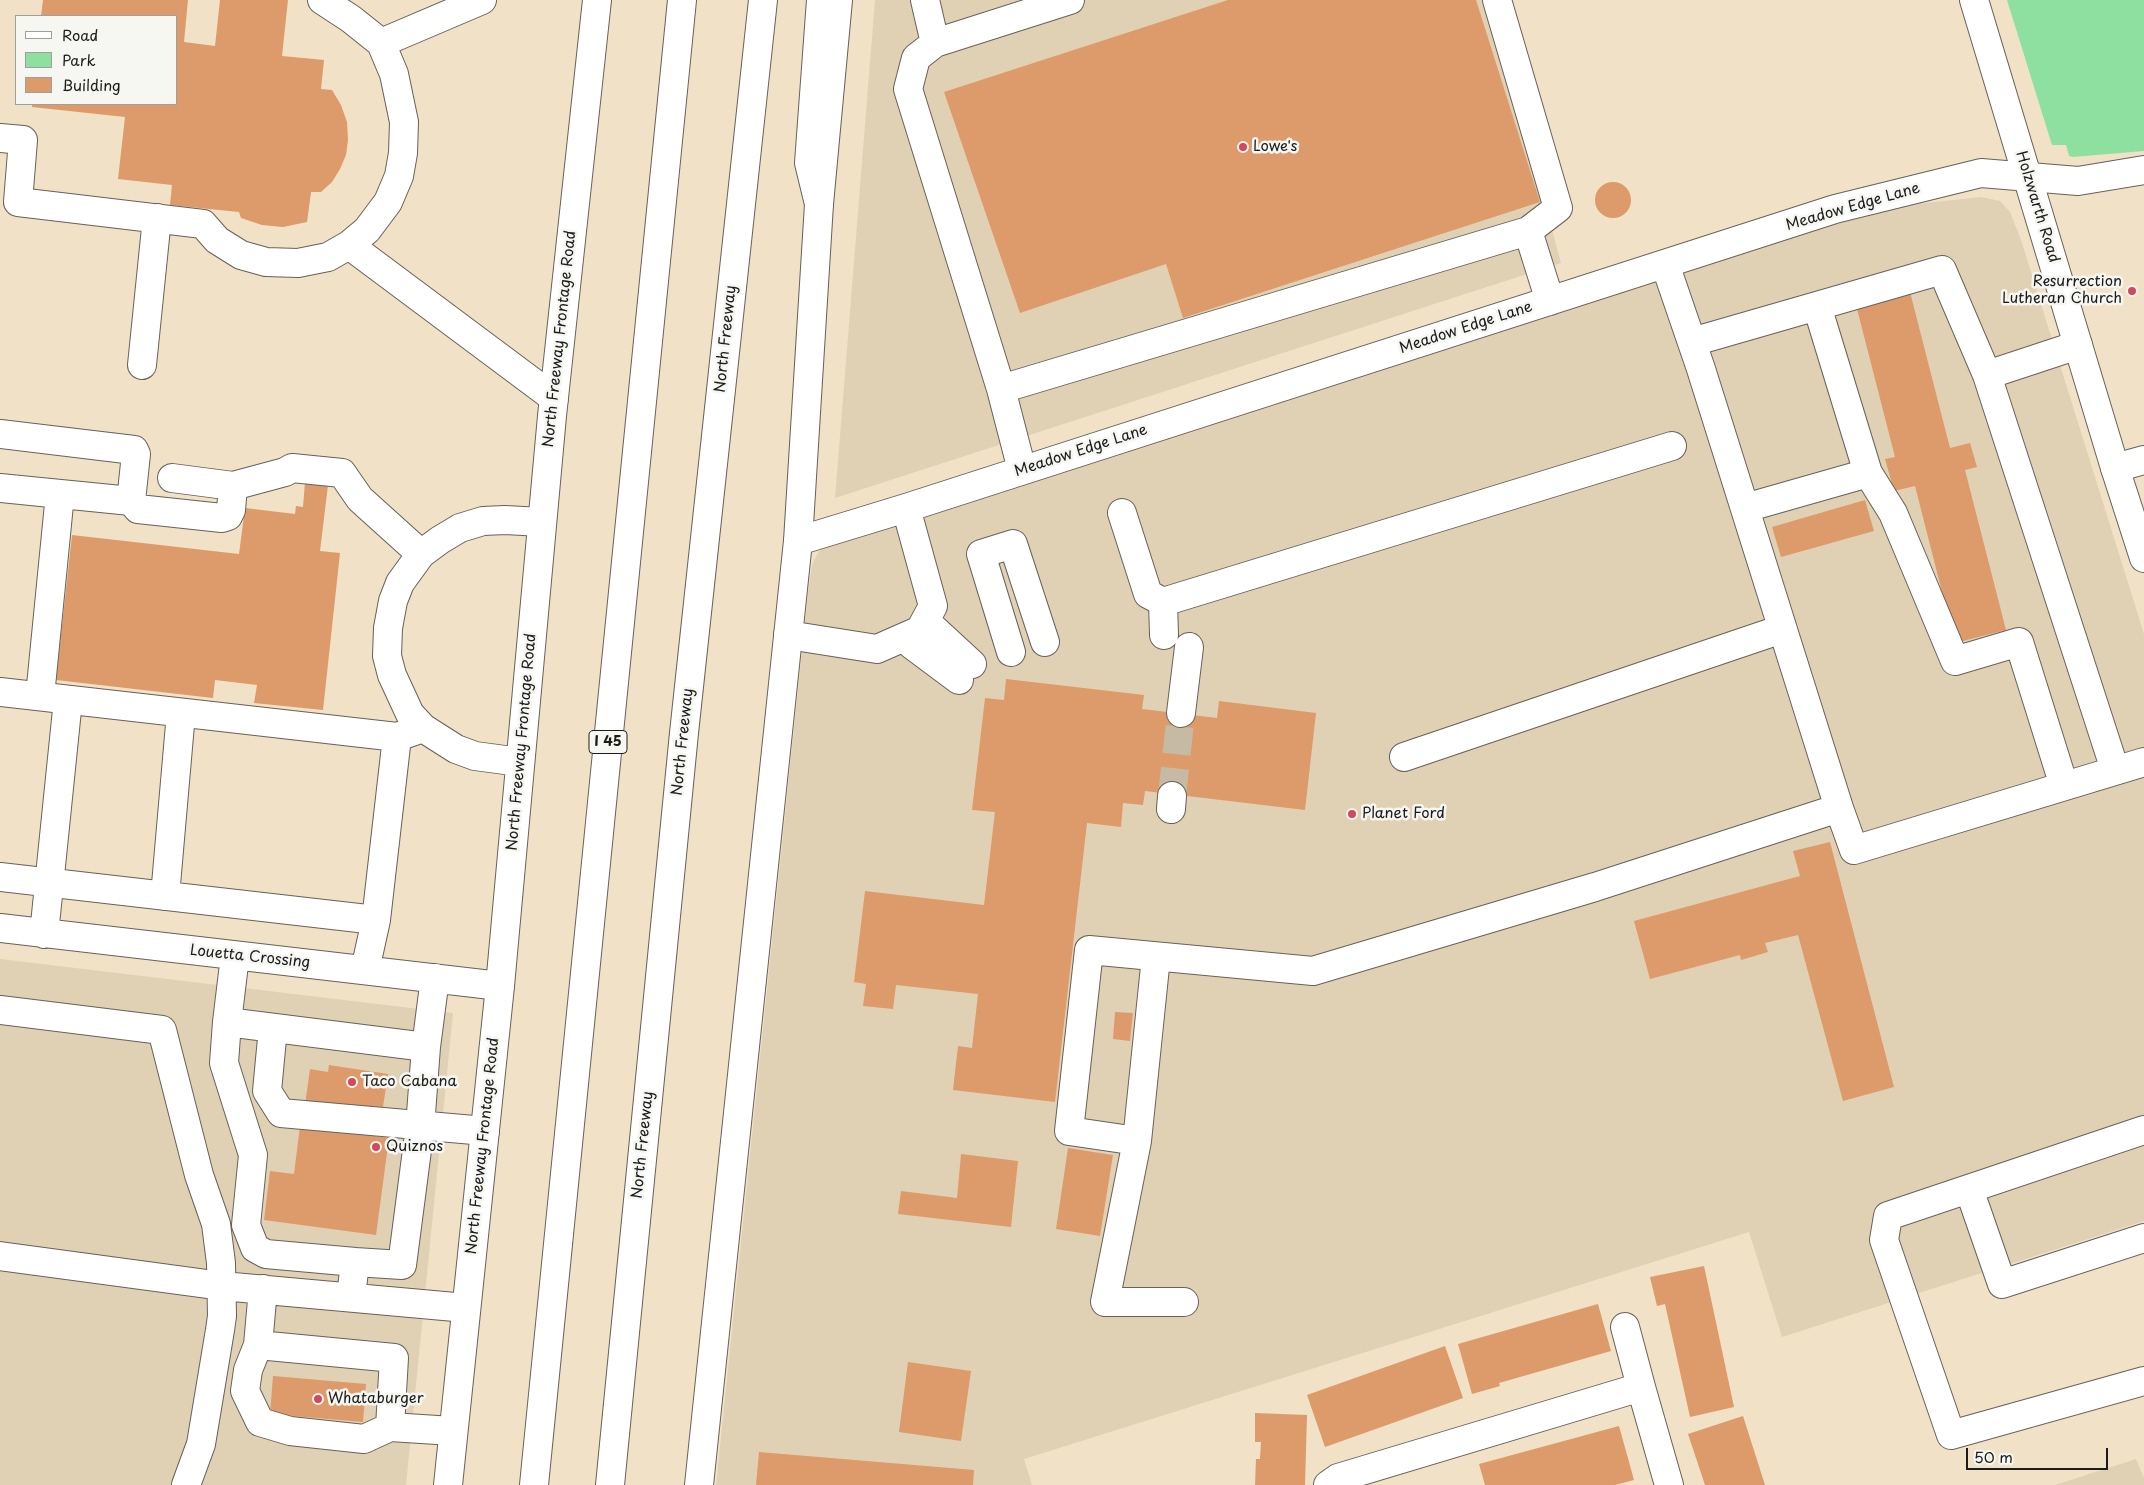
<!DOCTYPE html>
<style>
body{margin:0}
#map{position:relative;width:2144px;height:1485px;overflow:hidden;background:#f1e1c6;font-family:"Playpen Sans",sans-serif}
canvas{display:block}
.legend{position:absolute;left:15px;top:15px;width:162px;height:90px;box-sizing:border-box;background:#f6f6f2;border:1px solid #9f9f9c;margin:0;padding:6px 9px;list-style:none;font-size:15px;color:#1c1c1c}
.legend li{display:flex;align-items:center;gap:10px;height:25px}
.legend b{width:25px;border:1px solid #9f9f9c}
.scale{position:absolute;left:1966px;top:1448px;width:142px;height:22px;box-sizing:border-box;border:2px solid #1c1c1c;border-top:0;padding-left:6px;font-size:15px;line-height:18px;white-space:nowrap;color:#1c1c1c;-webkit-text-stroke:4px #f6f6f2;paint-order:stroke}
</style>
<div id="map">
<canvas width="2144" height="1485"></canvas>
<ul class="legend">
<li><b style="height:6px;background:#fff"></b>Road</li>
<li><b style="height:14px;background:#8ee0a1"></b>Park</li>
<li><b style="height:14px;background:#dd9a6a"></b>Building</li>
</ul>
<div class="scale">50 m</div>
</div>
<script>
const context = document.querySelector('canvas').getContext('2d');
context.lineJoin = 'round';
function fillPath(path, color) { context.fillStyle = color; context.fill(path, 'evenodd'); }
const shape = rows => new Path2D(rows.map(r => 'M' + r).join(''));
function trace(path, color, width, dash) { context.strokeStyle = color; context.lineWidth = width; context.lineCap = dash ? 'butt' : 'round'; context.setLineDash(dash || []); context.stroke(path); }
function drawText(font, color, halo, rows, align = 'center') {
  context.font = font + ' "Playpen Sans",sans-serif'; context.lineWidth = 5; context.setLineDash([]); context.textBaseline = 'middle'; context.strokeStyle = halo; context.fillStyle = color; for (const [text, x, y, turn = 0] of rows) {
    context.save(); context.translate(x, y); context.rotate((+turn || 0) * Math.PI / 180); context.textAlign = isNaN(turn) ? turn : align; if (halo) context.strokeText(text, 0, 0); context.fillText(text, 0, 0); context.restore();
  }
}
fillPath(shape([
 [875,0,1489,0,1561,263,835,498],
 [1981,197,2000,201,2010,212,2021,240,2144,634,2144,1221,1782,1337,1749,1232,1024,1459,1032,1485,716,1485,808,592,812,565,819,551,829,543,1868,209],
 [0,959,453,1013,406,1485,0,1485],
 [2136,1459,2144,1478,2144,1485,2055,1485]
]), '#e1d1b4');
fillPath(shape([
 [2007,0,2144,0,2144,151,2073,157,2069,156,2066,145,2052,145]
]), '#8ee0a1');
fillPath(shape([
 [43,0,188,0,184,42,215,46,220,0,288,0,282,56,324,60,321,89,332,90,341,105,347,122,348,140,346,155,340,169,332,182,321,192,311,192,307,222,283,227,262,225,241,218,239,212,170,205,172,185,118,179,125,117,32,107,32,104,176,104,176,16,41,16],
 [1228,0,1476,0,1540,202,1183,318,1166,264,1020,313,944,92],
 '1595 200a18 18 0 1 1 36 0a18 18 0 1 1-36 0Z',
 [1910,292,1950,448,1970,443,1977,467,1965,470,2006,630,1955,643,1915,486,1894,491,1885,459,1895,457,1856,305],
 [305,482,328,485,320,551,340,553,323,710,254,703,257,685,215,680,213,698,56,680,72,535,239,554,245,508,295,514,296,506,303,507],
 [1865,500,1874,531,1781,557,1772,527],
 [1006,679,1144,695,1142,709,1217,718,1219,701,1316,713,1305,810,1145,791,1143,805,1123,803,1121,827,1087,823,1055,1102,953,1090,958,1046,972,1048,978,994,896,985,893,1009,863,1006,866,984,854,982,865,891,984,905,995,812,972,810,985,698,1004,700],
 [1830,842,1894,1087,1843,1101,1798,935,1765,943,1768,952,1741,960,1740,955,1650,979,1634,921,1800,876,1793,851],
 [1115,1012,1133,1013,1130,1041,1113,1039],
 [329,1065,388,1074,383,1107,373,1106,371,1121,304,1112,310,1069,328,1072],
 [300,1126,389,1138,376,1235,264,1220,270,1171,294,1174],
 [1068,1148,1113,1155,1100,1236,1056,1229],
 [961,1154,1018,1161,1011,1227,898,1214,901,1191,957,1198],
 [1704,1266,1734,1407,1690,1417,1665,1304,1657,1306,1650,1277],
 [1598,1304,1611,1351,1499,1383,1500,1386,1472,1394,1458,1344],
 [1445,1346,1463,1398,1325,1447,1307,1395],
 [908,1362,971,1371,961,1441,899,1432],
 [273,1376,366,1384,363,1422,270,1414],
 [1255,1413,1307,1415,1305,1485,1255,1485,1256,1459,1260,1459,1261,1442,1255,1442],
 [1743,1416,1765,1485,1705,1485,1688,1434],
 [1619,1426,1634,1480,1615,1485,1485,1485,1479,1464],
 [759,1452,974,1470,973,1485,756,1485]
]), '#dd9a6a');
trace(shape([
 [1172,796,1181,713]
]), '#c6baa4', 28, [28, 14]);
const minor = shape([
 [322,0,351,19,381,43,482,0],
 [925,0,935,43],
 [1497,0,1558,208,1528,231],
 [0,138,23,140,18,202,203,224,217,240,241,255,266,262,298,263,328,257,349,245,554,398],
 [349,245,367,230,388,202,399,176,403,153,404,122,394,74,381,43],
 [1817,306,1868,473],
 [1692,342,1942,270,1987,375,2078,345],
 [142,365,157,218],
 [1987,375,2115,770],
 [1001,389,1528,231,1550,301],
 [0,434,134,450,136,454,131,501],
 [2115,468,2144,460],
 [1022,470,1001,389,908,89,916,58,935,43,1070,0],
 [172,478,233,486],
 [0,488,131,501,138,509,222,518,228,516,231,510,233,486,285,472,292,468,342,473,360,499,421,554],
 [906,508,933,606,912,645,959,680],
 [1745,508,1868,473,1893,513,1955,661,2019,642,2064,786],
 [1122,513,1148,594,1163,602,1672,446],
 [798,541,906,508,1835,209,1981,173,2078,181,2144,170],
 [1163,602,1164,635],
 [788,635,877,649,918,631,933,628,972,664],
 [1011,652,981,554,1013,544,1045,642],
 [0,692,397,737,423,728],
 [40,696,60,494],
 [1181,713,1189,647],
 [1404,757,1782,629],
 [520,762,475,756,456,749,423,728,410,714,392,675,387,656,388,628,393,601,400,583,421,554,440,540,460,528,483,521,505,520,542,522],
 [1839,808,1854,850,2144,762],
 [1171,809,1172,796],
 [0,877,376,920],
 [165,896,181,713],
 [0,928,500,986],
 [44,934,68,700],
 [1156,957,1137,1141,1069,1131,1089,950,1313,971,1595,887,1839,808,1701,369,1665,264],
 [365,970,376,920,397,737],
 [0,1010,162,1030,199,1175,216,1224,221,1263,222,1316,220,1330,201,1444,186,1485],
 [227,1022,235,956],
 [273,1028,267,1091,281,1113,485,1131],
 [426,1047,435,978],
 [2144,1130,1888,1216,1884,1240,1951,1435,2144,1381],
 [1137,1141,1105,1302,1184,1302],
 [1969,1189,2002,1284,2144,1238],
 [0,1256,222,1286,466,1308],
 [351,1297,355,1262,402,1265,420,1127,426,1047,227,1022,224,1063,253,1155,246,1225,255,1248,266,1254,355,1262],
 [1625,1327,1641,1387],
 [258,1345,263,1289],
 [390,1427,394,1358,258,1345,248,1370,245,1391,260,1422,290,1431,364,1439,390,1427,453,1431],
 [1328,1485,1338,1478,1641,1387,1669,1485]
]);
const major = shape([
 [1974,0,2115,468,2144,558],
 [448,1485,500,986,552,416,597,0],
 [699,1485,798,541,819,204,838,0]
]);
const highway = shape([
 [819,204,809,163,821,0],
 [534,1485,682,0],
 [610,1485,684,733,763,0]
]);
trace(minor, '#676158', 30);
trace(major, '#676158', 30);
trace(highway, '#676158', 30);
trace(minor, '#fff', 28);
trace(major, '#fff', 28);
trace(highway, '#fff', 28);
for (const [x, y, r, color] of [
 [1243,147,5,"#d1495b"],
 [2132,291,5,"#d1495b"],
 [1352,814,5,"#d1495b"],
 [352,1082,5,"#d1495b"],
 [376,1147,5,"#d1495b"],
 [318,1399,5,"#d1495b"]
]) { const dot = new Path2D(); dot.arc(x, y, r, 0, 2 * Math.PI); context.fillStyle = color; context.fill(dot); trace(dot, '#f6f6f2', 2); }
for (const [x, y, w] of [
 [608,742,38]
]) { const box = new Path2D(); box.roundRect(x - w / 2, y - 11.5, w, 23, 4); context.fillStyle = '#f6f6f2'; context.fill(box); trace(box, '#1c1c1c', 1); }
drawText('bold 14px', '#1c1c1c', null, [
 ["I 45",608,742]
]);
drawText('15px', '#1c1c1c', '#f6f6f2', [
 ["Lowe's",1253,147],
 ["Resurrection",2122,282,"right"],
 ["Lutheran Church",2122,299,"right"],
 ["Planet Ford",1362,814],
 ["Taco Cabana",362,1082],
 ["Quiznos",386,1147],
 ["Whataburger",328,1399]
], 'left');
drawText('15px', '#1c1c1c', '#f6f6f2', [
 ["Meadow Edge Lane",1853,207,-16],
 ["Holzwarth Road",2037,207,73],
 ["Meadow Edge Lane",1466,328,-18],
 ["North Freeway Frontage Road",560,339,-84],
 ["North Freeway",726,339,-84],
 ["Meadow Edge Lane",1081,451,-18],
 ["North Freeway Frontage Road",522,742,-85],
 ["North Freeway",683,742,-84],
 ["Louetta Crossing",250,957,6],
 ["North Freeway",643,1145,-84],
 ["North Freeway Frontage Road",483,1146,-84]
]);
</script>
